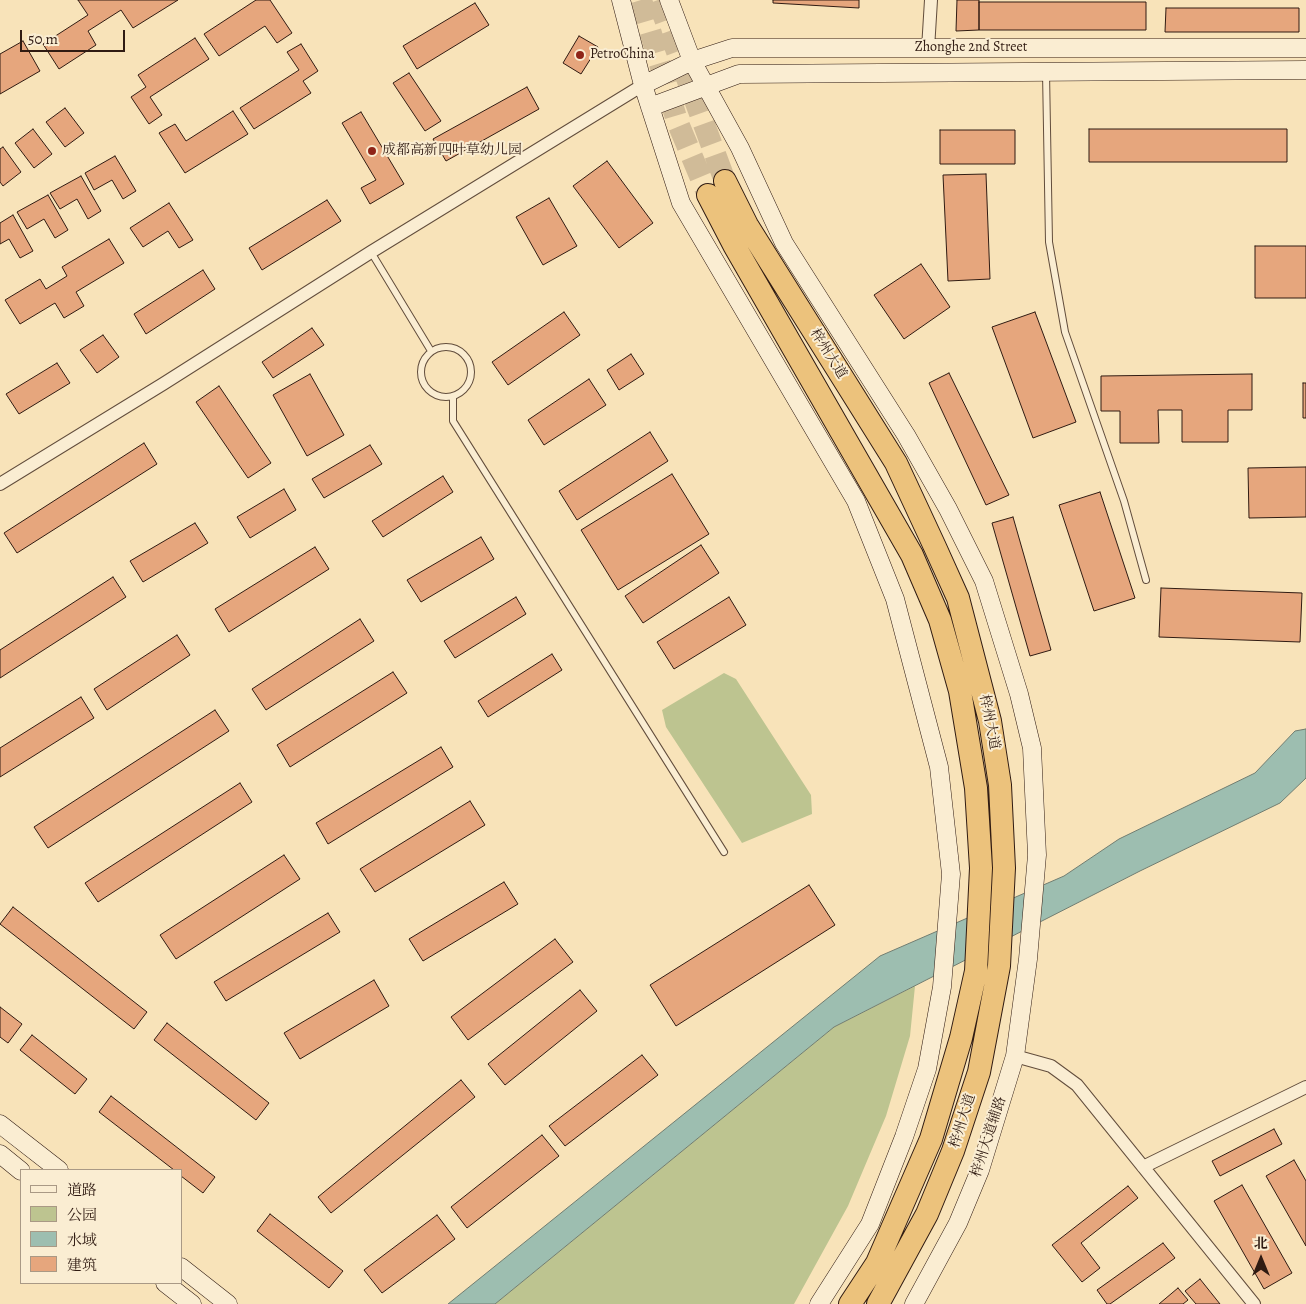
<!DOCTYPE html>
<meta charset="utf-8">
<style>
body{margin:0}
#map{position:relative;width:1306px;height:1304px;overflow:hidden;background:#f8e3b9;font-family:Alegreya,"Noto Serif SC",serif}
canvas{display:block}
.legend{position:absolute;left:20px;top:1169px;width:162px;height:115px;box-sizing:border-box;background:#faedd2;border:1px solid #a99985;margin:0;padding:6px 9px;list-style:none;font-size:15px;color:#301b12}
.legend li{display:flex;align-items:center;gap:10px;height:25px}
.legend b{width:25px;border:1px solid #a99985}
.north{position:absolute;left:1236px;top:1234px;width:50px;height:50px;-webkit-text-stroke:4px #faedd2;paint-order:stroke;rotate:0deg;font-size:14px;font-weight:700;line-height:20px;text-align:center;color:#301b12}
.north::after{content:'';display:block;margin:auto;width:18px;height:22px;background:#301b12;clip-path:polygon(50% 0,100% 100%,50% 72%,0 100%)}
.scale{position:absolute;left:20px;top:30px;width:105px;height:22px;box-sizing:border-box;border:2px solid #301b12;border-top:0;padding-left:6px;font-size:15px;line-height:18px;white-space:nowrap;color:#301b12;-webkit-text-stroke:4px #faedd2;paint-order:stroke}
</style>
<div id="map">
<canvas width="1306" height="1304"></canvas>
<ul class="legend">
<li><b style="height:6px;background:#faedd2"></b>道路</li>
<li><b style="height:14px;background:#bdc490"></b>公园</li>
<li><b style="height:14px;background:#9dbeb0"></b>水域</li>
<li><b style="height:14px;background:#e6a67d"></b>建筑</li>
</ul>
<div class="north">北</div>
<div class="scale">50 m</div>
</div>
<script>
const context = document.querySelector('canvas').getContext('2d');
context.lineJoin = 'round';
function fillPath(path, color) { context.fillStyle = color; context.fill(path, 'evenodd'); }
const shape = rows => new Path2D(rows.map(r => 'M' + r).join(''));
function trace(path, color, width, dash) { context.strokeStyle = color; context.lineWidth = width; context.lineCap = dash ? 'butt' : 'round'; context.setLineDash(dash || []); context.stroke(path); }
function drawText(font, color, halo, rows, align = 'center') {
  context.font = font + ' Alegreya,"Noto Serif SC",serif'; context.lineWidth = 4; context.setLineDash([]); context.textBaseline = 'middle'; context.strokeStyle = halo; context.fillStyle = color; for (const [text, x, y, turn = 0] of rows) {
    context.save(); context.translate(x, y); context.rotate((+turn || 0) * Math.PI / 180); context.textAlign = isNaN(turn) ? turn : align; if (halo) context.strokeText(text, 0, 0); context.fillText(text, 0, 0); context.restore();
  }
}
fillPath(shape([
 [724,673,736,679,811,795,812,814,742,843,666,727,662,710],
 [915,986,910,1036,886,1116,848,1206,794,1304,495,1304,834,1027]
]), '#bdc490');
const water = shape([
 [1306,729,1306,778,1280,803,1140,871,834,1027,495,1304,448,1304,880,956,1064,876,1119,839,1255,773,1295,731,1306,729]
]);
fillPath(water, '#9dbeb0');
trace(water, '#717d71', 1);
const building = shape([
 [78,0,178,0,133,28,121,10,88,31,96,45,59,69,43,44,88,15,78,0],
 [256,0,270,0,292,33,277,43,265,26,219,56,204,34,256,0],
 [773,0,859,0,859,8,773,3,773,0],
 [957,0,979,0,979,30,956,31,957,0],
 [979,2,1146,2,1146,30,979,30,979,2],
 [475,3,489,25,417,69,403,46,475,3],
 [1166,8,1299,8,1299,32,1165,32,1166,8],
 [579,36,598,47,581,74,563,63,579,36],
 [195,38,209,59,150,97,162,115,149,124,131,97,146,87,138,75,195,38],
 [23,41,40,71,0,94,0,54,23,41],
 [301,44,318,71,303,81,311,93,254,129,240,108,299,70,287,52,301,44],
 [409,73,441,121,425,131,393,83,409,73],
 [527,87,539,109,446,161,433,139,527,87],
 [65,108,84,133,65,147,46,122,65,108],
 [233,111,248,134,185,173,159,133,175,124,186,141,233,111],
 [361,112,404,184,370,204,361,188,376,180,342,123,361,112],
 [33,129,52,154,34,168,15,143,33,129],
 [1089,129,1287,129,1287,162,1089,162,1089,129],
 [940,130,1015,130,1015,164,940,164,940,130],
 [3,147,21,172,3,186,0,182,0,149,3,147],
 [115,156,136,191,123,199,112,180,94,190,85,173,115,156],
 [607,161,653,223,619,248,573,186,607,161],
 [986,174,990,279,948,281,943,175,986,174],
 [81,176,101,211,88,219,77,199,60,209,50,193,81,176],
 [48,195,68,230,55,238,44,219,27,229,17,212,48,195],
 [549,198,577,246,543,265,516,217,549,198],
 [327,200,341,221,262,270,249,248,327,200],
 [169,203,193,240,179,248,168,231,143,247,130,228,169,203],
 [13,215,33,251,20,258,9,239,0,244,0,223,13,215],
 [109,239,124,263,76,292,84,306,64,318,55,303,20,324,5,300,40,279,46,289,67,276,62,267,109,239],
 [1255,246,1306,246,1306,298,1255,298,1255,246],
 [921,264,950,307,904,339,874,295,921,264],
 [203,270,215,289,146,334,134,314,203,270],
 [564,312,580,335,508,385,492,362,564,312],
 [1035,312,1076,422,1033,438,992,327,1035,312],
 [312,328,324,345,273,378,262,362,312,328],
 [103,335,119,357,97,373,80,350,103,335],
 [631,354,644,374,619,390,607,370,631,354],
 [57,363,70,383,19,414,6,394,57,363],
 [949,373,1009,495,986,505,929,383,949,373],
 [310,374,344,435,307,456,273,395,310,374],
 [1252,374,1252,410,1228,410,1228,442,1182,442,1182,410,1158,410,1159,443,1120,443,1120,411,1101,411,1101,376,1252,374],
 [589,379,606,405,544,445,528,420,589,379],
 [1303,383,1306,383,1306,418,1303,418,1303,383],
 [219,386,271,463,248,478,196,402,219,386],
 [650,432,668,461,577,520,559,491,650,432],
 [144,443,157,464,17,553,4,533,144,443],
 [370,445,382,464,324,498,312,479,370,445],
 [1306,467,1306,517,1249,518,1248,468,1306,467],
 [672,474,709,534,618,590,581,530,672,474],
 [443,476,453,492,383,537,372,521,443,476],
 [284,489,296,510,250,538,237,517,284,489],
 [1100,492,1135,598,1094,611,1059,505,1100,492],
 [1013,517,1051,650,1030,656,992,523,1013,517],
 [195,523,208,543,143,582,130,561,195,523],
 [481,537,494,559,421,602,407,580,481,537],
 [701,545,719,573,643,623,625,596,701,545],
 [315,547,329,569,229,632,215,609,315,547],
 [113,577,126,597,0,678,0,650,113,577],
 [1161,588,1302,593,1300,642,1159,637,1161,588],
 [516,597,526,614,455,658,444,641,516,597],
 [729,597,746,625,674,669,657,642,729,597],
 [360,619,374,641,266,710,252,689,360,619],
 [177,635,190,655,107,710,94,689,177,635],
 [552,654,562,670,488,717,478,701,552,654],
 [393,672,407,693,290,767,277,745,393,672],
 [81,697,94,718,0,777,0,748,81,697],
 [215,710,229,731,48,848,34,827,215,710],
 [441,747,453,767,328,844,316,823,441,747],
 [240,783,252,802,98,902,85,883,240,783],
 [470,801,485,825,375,892,360,869,470,801],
 [284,855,300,879,176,959,160,935,284,855],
 [504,882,518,904,423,961,409,939,504,882],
 [809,885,835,925,676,1026,650,985,809,885],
 [13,907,147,1012,134,1029,0,924,13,907],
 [328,913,340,932,226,1001,214,982,328,913],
 [555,939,573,962,468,1040,451,1017,555,939],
 [374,980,389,1006,300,1059,284,1033,374,980],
 [580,990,597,1011,505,1085,488,1064,580,990],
 [0,1007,22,1024,8,1043,0,1037,0,1007],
 [167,1023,269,1103,256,1120,154,1040,167,1023],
 [32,1035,87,1079,75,1094,20,1050,32,1035],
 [642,1055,658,1075,565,1146,549,1126,642,1055],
 [461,1080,475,1097,331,1213,318,1197,461,1080],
 [111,1096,215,1177,203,1193,181,1176,181,1170,174,1170,99,1112,111,1096],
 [1274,1129,1282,1144,1220,1176,1212,1161,1274,1129],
 [542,1135,559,1156,467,1228,451,1207,542,1135],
 [1294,1160,1306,1181,1306,1246,1266,1176,1294,1160],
 [1242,1185,1292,1273,1264,1289,1214,1201,1242,1185],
 [1128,1186,1138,1198,1081,1243,1100,1268,1082,1282,1052,1245,1128,1186],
 [270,1214,343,1271,329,1288,257,1231,270,1214],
 [437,1215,455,1239,382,1293,364,1270,437,1215],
 [1163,1243,1175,1258,1110,1304,1107,1304,1097,1290,1163,1243],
 [1200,1279,1220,1304,1196,1304,1185,1291,1200,1279],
 [1178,1288,1188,1300,1183,1304,1159,1304,1178,1288]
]);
fillPath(building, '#e6a67d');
trace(building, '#301b12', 1);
trace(shape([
 [641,0,677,121,708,195],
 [658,0,725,181]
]), '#d0bb98', 22, [22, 11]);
const lane = shape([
 [1046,72,1049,242,1065,332,1124,501,1146,580],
 [371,252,431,351],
 '421 372a25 25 0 1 1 50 0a25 25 0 1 1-50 0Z',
 [453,397,453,421,724,852]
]);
const street = shape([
 [928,49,931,0],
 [0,484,163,384,371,252,643,85],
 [1015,1056,1051,1066,1077,1085,1254,1304],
 [1143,1167,1306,1087]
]);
const secondary = shape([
 [621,0,643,85,681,203,856,501,895,599,939,767,951,874,942,987,927,1069,904,1137,870,1224,819,1304],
 [669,0,692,61,740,148,784,243,906,435,948,509,984,581,1019,694,1032,748,1037,855,1028,959,1015,1056,980,1170,958,1223,914,1304],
 [643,85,692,61,732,48,1306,48],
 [650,107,739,74,1306,70],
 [0,1124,59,1170],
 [0,1154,21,1171],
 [181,1267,228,1304],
 [165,1283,192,1304]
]);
const highway = shape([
 [725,181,747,225,896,463,935,547,958,598,990,721,1000,785,1004,868,999,966,979,1072,953,1151,927,1214,878,1304],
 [708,195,734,245,912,555,940,620,960,691,976,788,981,868,976,971,961,1038,931,1139,877,1263,850,1304]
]);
trace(lane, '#624d3c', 8);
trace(street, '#624d3c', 14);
trace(secondary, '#301b12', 19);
trace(highway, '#301b12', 24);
trace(lane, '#faedd2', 6);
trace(street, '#faedd2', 12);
trace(secondary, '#faedd2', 18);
trace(highway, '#ecc27c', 22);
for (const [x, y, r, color] of [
 [580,55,5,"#8f2418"],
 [372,151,5,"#8f2418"]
]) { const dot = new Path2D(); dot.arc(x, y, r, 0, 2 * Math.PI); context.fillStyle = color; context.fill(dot); trace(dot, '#faedd2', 2); }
drawText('14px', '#301b12', '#faedd2', [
 ["Zhonghe 2nd Street",971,48],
 ["梓州大道",828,354,58],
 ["梓州大道",989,722,79],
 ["梓州大道",963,1121,-72],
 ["梓州大道辅路",989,1137,-72]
]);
drawText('14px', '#301b12', '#faedd2', [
 ["PetroChina",590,55],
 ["成都高新四叶草幼儿园",382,151]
], 'left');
</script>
